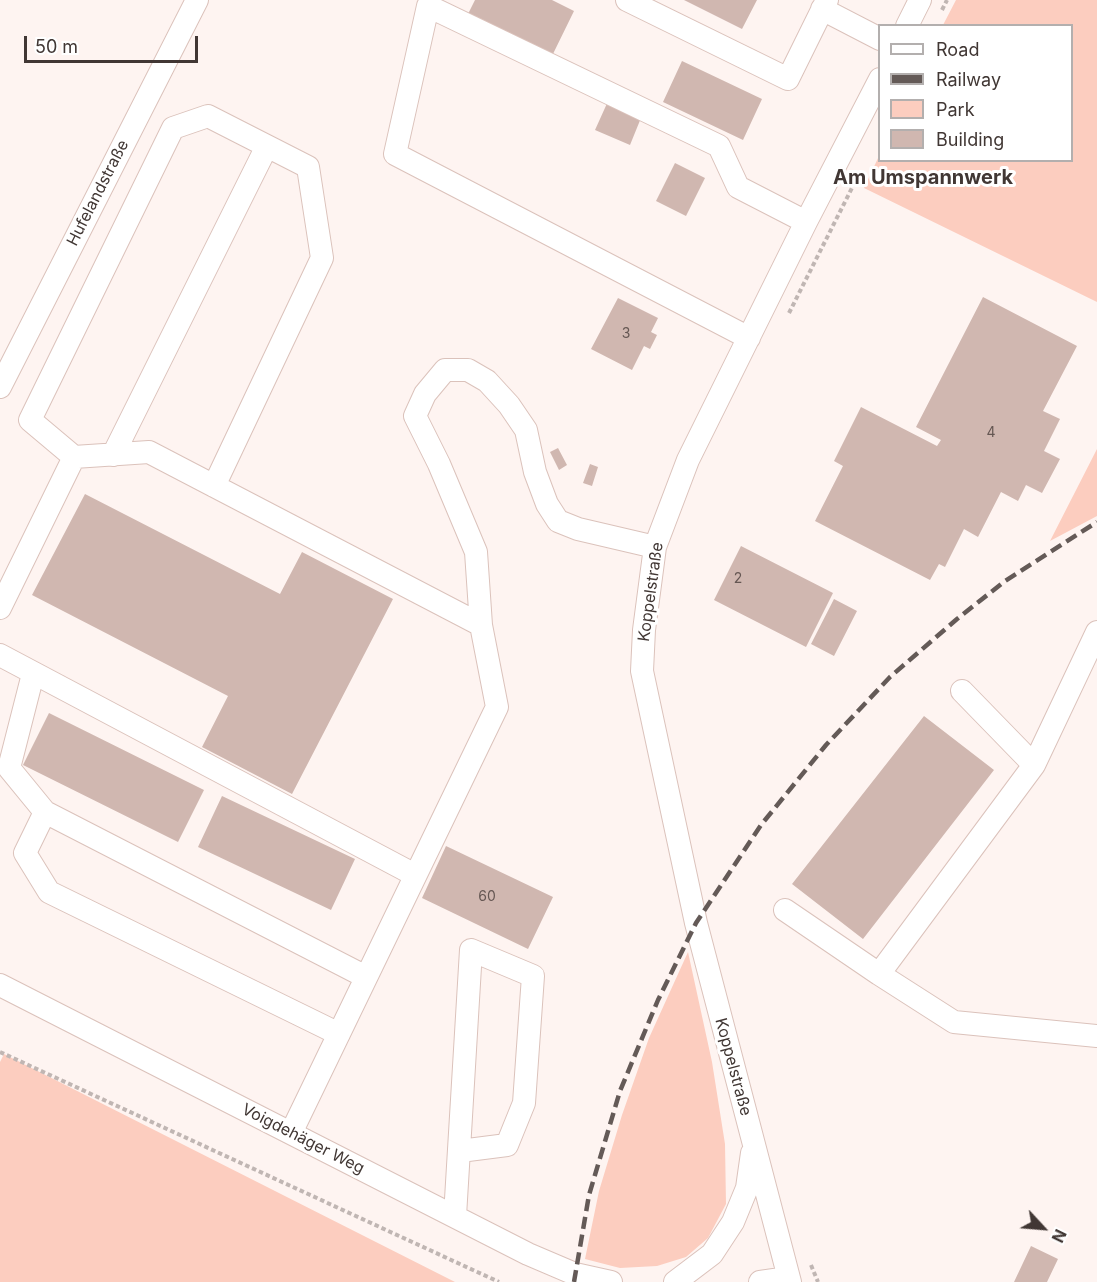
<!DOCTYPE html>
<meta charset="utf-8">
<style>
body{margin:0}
#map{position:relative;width:1097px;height:1282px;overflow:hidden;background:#fef4f1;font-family:Inter,sans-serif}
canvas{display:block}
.legend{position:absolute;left:878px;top:24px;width:195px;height:138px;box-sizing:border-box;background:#fff;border:2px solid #b3afae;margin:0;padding:8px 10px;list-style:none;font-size:18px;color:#413734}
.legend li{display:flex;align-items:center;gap:12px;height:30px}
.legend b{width:30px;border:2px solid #b3afae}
.north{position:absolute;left:1013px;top:1198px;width:60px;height:60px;-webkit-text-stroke:4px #fff;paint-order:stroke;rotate:116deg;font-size:16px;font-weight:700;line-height:24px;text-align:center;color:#413734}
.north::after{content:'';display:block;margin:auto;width:21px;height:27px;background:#413734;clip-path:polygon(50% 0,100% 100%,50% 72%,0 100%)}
.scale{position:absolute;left:24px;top:36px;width:174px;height:27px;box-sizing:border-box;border:3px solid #413734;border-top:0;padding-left:8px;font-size:18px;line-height:21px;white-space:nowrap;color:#413734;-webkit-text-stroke:4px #fff;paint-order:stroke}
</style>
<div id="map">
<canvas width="1097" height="1282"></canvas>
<ul class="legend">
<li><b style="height:8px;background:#fff"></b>Road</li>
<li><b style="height:8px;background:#645a57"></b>Railway</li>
<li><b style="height:16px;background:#fccdbf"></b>Park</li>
<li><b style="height:16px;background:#d0b7b0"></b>Building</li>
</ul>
<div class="north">N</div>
<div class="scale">50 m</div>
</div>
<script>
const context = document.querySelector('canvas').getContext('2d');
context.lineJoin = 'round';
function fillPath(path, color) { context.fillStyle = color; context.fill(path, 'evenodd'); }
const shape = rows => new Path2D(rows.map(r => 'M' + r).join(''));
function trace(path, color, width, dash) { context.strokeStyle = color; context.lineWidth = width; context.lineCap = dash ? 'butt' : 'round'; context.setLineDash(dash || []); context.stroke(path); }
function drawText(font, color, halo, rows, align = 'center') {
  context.font = font + ' Inter,sans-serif'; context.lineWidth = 6; context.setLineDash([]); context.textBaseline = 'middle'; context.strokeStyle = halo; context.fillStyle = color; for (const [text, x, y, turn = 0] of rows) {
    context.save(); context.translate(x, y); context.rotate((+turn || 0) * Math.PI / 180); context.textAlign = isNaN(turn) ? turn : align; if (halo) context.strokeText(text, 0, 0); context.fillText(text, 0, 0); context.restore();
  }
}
fillPath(shape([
 [956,0,1097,0,1097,302,864,188,879,156,880,160,1072,160,1072,26,943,25],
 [1097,449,1097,516,1050,541],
 [688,952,712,1062,725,1144,726,1204,708,1238,686,1257,657,1266,620,1268,585,1259,599,1191,622,1115,649,1038],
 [4,1054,455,1282,0,1282,0,1062]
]), '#fccdbf');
fillPath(shape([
 [475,0,552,0,574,11,551,58,467,16],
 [684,0,757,0,742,29],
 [682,61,762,99,743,140,663,102],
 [609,99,643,113,630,145,595,130],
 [675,163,705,178,686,216,656,201],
 [983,297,1077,346,1043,411,1060,419,1044,451,1060,459,1042,493,1026,485,1018,501,1001,492,978,537,964,529,945,567,939,564,930,580,815,521,843,466,834,461,861,407,937,446,941,440,916,427],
 [618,298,658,318,651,332,657,335,650,349,644,346,632,370,591,349],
 [558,448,567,465,559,470,550,452],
 [590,464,598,467,592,486,583,483],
 [85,494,280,594,302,552,393,599,292,794,202,747,228,696,32,595],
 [741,546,833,593,806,647,714,600],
 [834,599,857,611,834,656,811,644],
 [49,713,204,790,178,842,23,765],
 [924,716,994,770,863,939,792,884],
 [222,796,355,859,331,910,198,847],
 [446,846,553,897,528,949,422,898],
 [1031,1246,1058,1259,1047,1282,1014,1282]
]), '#d0b7b0');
const minor = shape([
 [627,0,788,79,827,0],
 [822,9,880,39],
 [907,26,920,0],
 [749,338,395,154,428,6,719,146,738,187,806,222],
 [0,387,197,0],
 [113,455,267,146],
 [74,457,30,420,173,128,208,116,308,167,322,258,214,486],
 [0,608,74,457,149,452,481,625,497,707,291,1133],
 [481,625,476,552,439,464,415,416,425,394,445,370,468,370,487,381,509,405,526,430,535,472,547,504,558,521,578,529,655,547],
 [0,655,415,875],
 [33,674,9,768,45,812,25,853,49,892,339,1034],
 [1034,765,1097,632],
 [45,812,366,977],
 [785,910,879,974,954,1022,1097,1036],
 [879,974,1034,765,962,691],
 [0,985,528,1254,575,1274,611,1282],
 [455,1216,471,950,533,976,524,1103,507,1145,460,1151],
 [675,1282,712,1254,733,1222,747,1188,752,1153],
 [760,1282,788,1278],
 [790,1282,696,923,642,671,644,630,655,547,688,460,806,222,880,79]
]);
trace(minor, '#dbc2bb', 24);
trace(shape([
 [942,10,947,0],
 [789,313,860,172],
 [0,1052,499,1282],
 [811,1265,818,1282]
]), '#c0b6b3', 4, [4.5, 3]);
trace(minor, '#fff', 22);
trace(shape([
 [574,1282,589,1195,620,1091,658,1000,696,923,761,825,826,745,890,677,957,619,1005,581,1097,522]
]), '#645a57', 4.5, [12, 6]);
drawText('14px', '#655753', null, [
 ["3",626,334],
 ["4",991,433],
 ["2",738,579],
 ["60",487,897]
]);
drawText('16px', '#413734', '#fff', [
 ["Hufelandstraße",98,193,-63],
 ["Koppelstraße",651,592,-82],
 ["Koppelstraße",733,1067,75],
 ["Voigdehäger Weg",303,1139,27]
]);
drawText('bold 20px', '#413734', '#fff', [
 ["Am Umspannwerk",923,178]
]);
</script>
